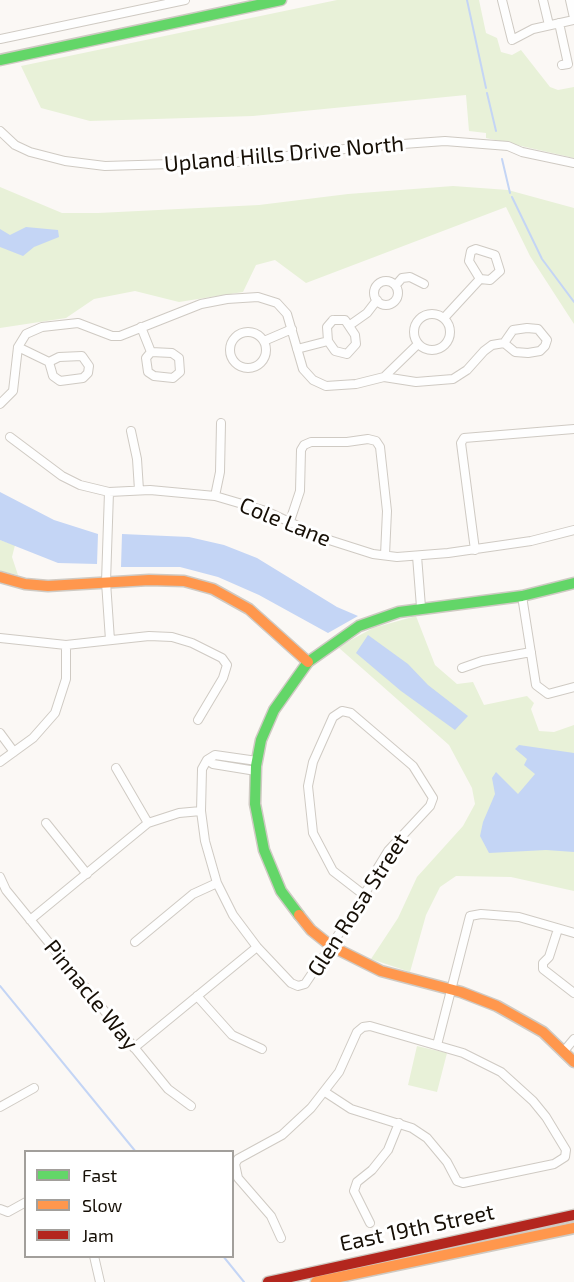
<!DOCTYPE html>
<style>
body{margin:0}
#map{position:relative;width:574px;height:1282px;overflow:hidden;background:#fbf8f5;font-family:"Exo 2",sans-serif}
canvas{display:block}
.legend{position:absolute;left:24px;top:1150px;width:210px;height:108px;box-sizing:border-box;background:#fff;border:2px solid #a29f9b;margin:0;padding:8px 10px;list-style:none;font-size:18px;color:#160f06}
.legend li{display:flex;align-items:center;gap:12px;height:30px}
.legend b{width:30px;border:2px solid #a29f9b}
</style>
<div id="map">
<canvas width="574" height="1282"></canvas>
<ul class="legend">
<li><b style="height:8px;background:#63d668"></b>Fast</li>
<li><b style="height:8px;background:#ff974d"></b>Slow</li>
<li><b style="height:8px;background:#b3261e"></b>Jam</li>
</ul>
</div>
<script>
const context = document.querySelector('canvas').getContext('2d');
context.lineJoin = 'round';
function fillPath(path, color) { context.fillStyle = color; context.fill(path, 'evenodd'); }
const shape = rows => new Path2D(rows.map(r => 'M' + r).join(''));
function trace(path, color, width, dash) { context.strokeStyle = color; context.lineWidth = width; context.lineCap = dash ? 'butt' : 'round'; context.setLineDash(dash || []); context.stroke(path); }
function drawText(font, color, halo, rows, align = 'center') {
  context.font = font + ' "Exo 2",sans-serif'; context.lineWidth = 6; context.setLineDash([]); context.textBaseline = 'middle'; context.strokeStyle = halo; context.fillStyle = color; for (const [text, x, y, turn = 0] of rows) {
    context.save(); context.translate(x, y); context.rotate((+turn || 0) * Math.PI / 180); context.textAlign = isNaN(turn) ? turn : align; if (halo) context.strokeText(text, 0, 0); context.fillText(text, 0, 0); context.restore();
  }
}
fillPath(shape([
 [337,0,479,0,486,33,497,38,501,52,512,55,521,50,550,87,558,90,574,87,574,158,486,138,486,133,469,131,466,95,253,116,90,121,41,108,21,66],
 [453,186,508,190,574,208,574,324,530,256,506,207,306,283,275,260,256,265,243,292,179,302,135,291,94,299,66,318,0,328,0,187,62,213,98,213,259,205,348,194],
 [0,540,15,545,12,557,18,575,0,571],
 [416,616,435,665,457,684,473,682,484,705,527,696,534,703,531,709,539,731,554,732,574,725,574,891,511,877,456,876,440,887,426,915,410,972,371,959,398,918,417,877,463,826,475,804,472,788,449,745,338,647,373,628],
 [417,1046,447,1053,437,1092,408,1085]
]), '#e8f1d8');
fillPath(shape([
 [26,227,58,230,59,237,34,247,23,256,0,247,0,229,10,235],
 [0,492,54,520,98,534,97,564,58,563,0,540],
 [122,534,189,537,224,545,257,558,337,607,358,616,328,633,259,595,218,577,180,567,121,567],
 [368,635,408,664,428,685,468,716,455,730,401,691,356,653],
 [519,745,574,753,574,852,546,850,489,853,480,836,483,822,495,794,492,778,496,772,518,794,535,774,524,765,527,759,515,749]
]), '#c4d5f5');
trace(shape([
 [467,0,486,88],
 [487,93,496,131],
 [502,159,510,193],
 [512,197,542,259,574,302],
 [0,986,136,1152],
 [223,1256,244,1282]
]), '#c4d5f5', 2);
const street = shape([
 [502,0,512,40,533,29,574,20],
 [543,0,549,25],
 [570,0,574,18],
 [559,23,568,64,562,65],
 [0,39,185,0],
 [0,131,15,145,30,152,65,161,105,166,238,162,361,147,445,141,508,146,522,152,574,163],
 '374 293a12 12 0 1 1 24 0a12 12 0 1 1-24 0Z',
 [396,285,402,278,410,277,424,284],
 '414 332a18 18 0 1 1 36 0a18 18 0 1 1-36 0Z',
 [444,318,480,279,490,280,500,271,495,255,476,249,471,251,469,261,480,279],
 [333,320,345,320,355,335,356,344,347,354,335,351,328,341,327,327,333,320],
 [350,325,367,313,377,300],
 [141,327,151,352,146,358,148,372,154,376,173,378,180,372,179,358,172,353,151,352],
 '230 350a18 18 0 1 1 36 0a18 18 0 1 1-36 0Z',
 [264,341,292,329],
 [18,347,49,362,53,376,60,381,83,378,88,373,89,366,82,356,59,357,49,362],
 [297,349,328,341],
 [384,377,418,344],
 [0,404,13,391,18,347,26,334,42,327,78,323,112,336,120,336,201,304,227,299,258,297,277,303,287,314,303,369,313,380,326,386,356,384,384,377,416,382,453,379,467,370,484,351,492,345,504,343,515,352,528,353,540,351,545,346,547,340,538,329,527,328,513,330,504,343],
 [131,431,137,459,139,490],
 [10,437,62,476,80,485,109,492,150,490,215,496,266,511,326,539,373,554,397,557,448,553,531,541,574,530],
 [109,492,106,582,110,640],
 [215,496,220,472,221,423],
 [290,521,300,491,301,450,304,445,311,442,347,442,368,439,376,441,380,447,387,511,385,555],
 [475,550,461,443,464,438,574,429],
 [417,556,421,607],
 [522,596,536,685,548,694,574,687],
 [0,638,66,645,149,636,172,637,192,643,222,658,227,665,223,678,198,720],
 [462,668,482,661,531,652],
 [0,733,14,752],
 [207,760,213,764,256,771],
 [257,761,215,755,207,760,202,769,201,811,205,841,217,883,233,915,257,947,291,983,298,986,305,984,357,907,370,885,377,869,388,851,430,806,433,798,413,766,351,713,342,711,333,717,313,762,308,786,313,833,333,871,364,895],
 [0,762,33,738,55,713,66,679,66,645],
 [116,768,148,823],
 [46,823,87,874],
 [0,877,6,890,168,1089,191,1106],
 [30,920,148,823,179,813,201,811],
 [558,929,549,957,543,963,543,969,574,993],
 [135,942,193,894,217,883],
 [197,996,232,1035,262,1049],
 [437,1045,470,916,481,914,519,917,574,933],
 [134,1048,257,947],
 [564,1051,574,1039],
 [0,1107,34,1088],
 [0,1209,8,1212,26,1202],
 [370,1223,354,1191,357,1182,372,1170,388,1150,399,1123],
 [281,1238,271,1216,238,1178,235,1164,238,1159,282,1135,311,1108,339,1072,357,1032,363,1027,370,1026,463,1053,501,1072,533,1101,546,1117,566,1150,565,1157,554,1164,463,1183,457,1181,447,1162,427,1138,412,1128,351,1109,325,1092],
 [94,1256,100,1282]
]);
const fast = shape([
 [0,60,281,0],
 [299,915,281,891,264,850,255,804,256,766,261,740,274,710,308,662,359,626,399,612,522,596,574,583]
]);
const slow = shape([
 [0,577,25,584,48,586,149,580,184,581,213,589,249,609,308,662],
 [299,915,311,930,331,946,381,971,461,992,497,1006,543,1032,574,1062],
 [316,1282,574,1228]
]);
const jam = shape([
 [268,1282,574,1215]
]);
trace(street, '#cfcac3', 10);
trace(fast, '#cfcac3', 13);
trace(slow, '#cfcac3', 13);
trace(jam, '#cfcac3', 13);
trace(street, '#fefefe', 8);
trace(fast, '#63d668', 10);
trace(slow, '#ff974d', 10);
trace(jam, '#b3261e', 10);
drawText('22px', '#160f06', '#fff', [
 ["Upland Hills Drive North",284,154,-5],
 ["Cole Lane",285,522,22],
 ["Glen Rosa Street",358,905,-57],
 ["Pinnacle Way",91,995,51],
 ["East 19th Street",417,1228,-12]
]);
</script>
